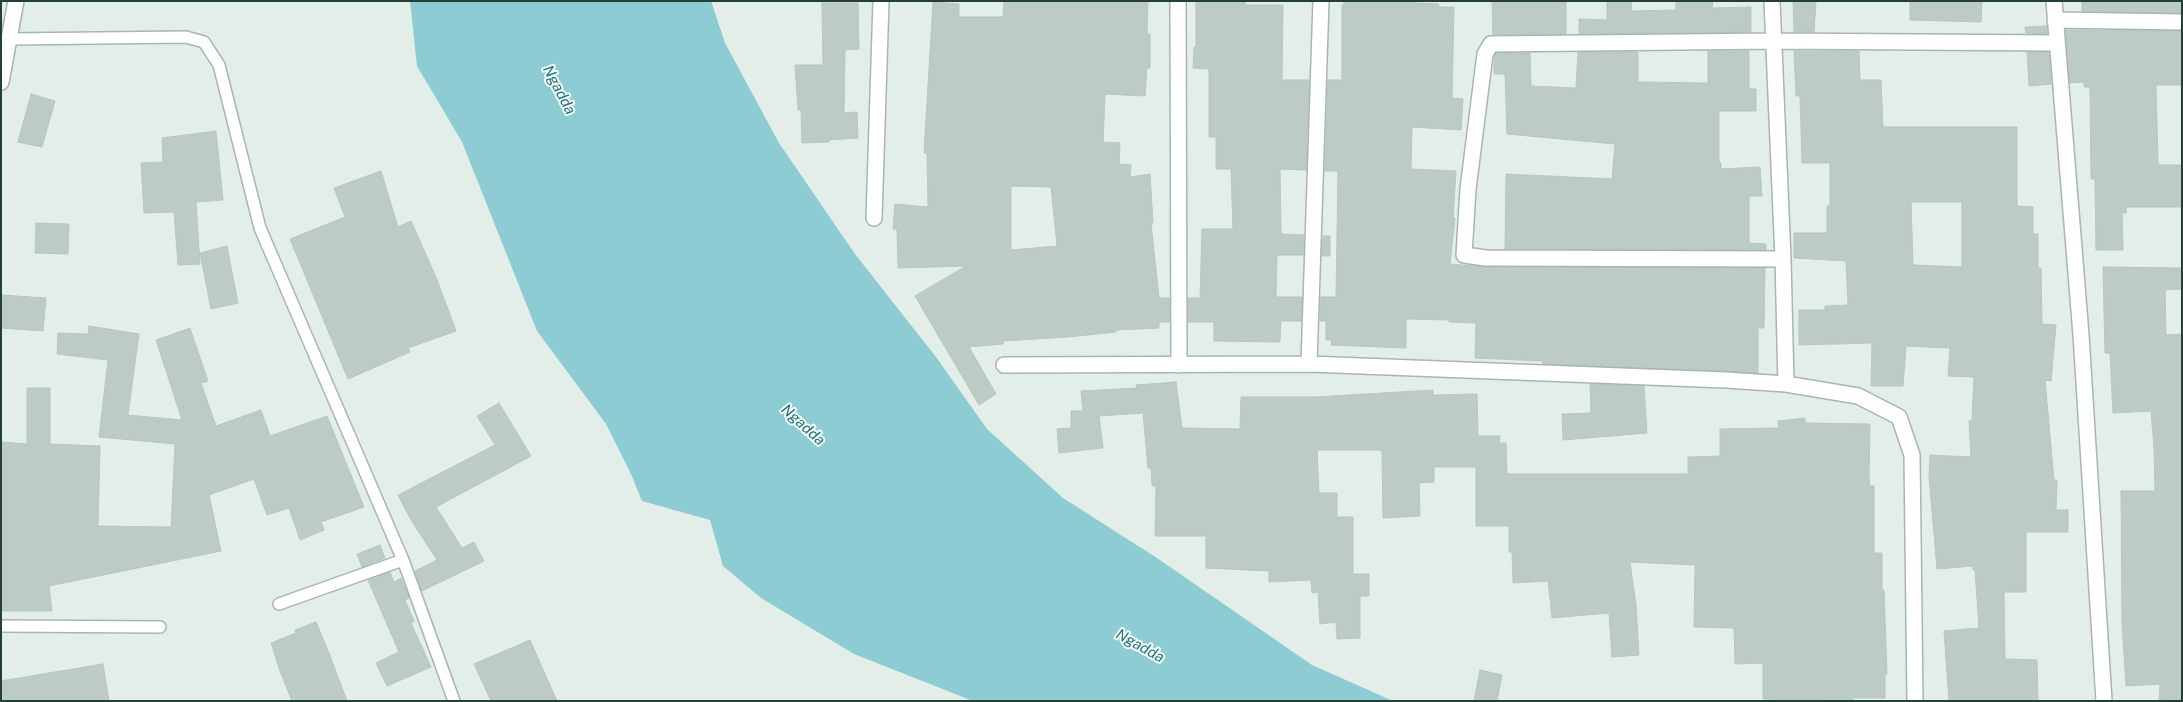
<!DOCTYPE html>
<style>
body{margin:0}
#map{position:relative;width:2183px;height:702px;overflow:hidden;background:#e4eee9;font-family:"Public Sans",sans-serif}
canvas{display:block}
.frame{position:absolute;inset:0;border:2px solid #234036;pointer-events:none}
</style>
<div id="map">
<canvas width="2183" height="702"></canvas>
<div class="frame"></div>
</div>
<script>
const context = document.querySelector('canvas').getContext('2d');
context.lineJoin = 'round';
function fillPath(path, color) { context.fillStyle = color; context.fill(path, 'evenodd'); }
const shape = rows => new Path2D(rows.map(r => 'M' + r).join(''));
function trace(path, color, width, dash) { context.strokeStyle = color; context.lineWidth = width; context.lineCap = dash ? 'butt' : 'round'; context.setLineDash(dash || []); context.stroke(path); }
function drawText(font, color, halo, rows, align = 'center') {
  context.font = font + ' "Public Sans",sans-serif'; context.lineWidth = 4; context.setLineDash([]); context.textBaseline = 'middle'; context.strokeStyle = halo; context.fillStyle = color; for (const [text, x, y, turn = 0] of rows) {
    context.save(); context.translate(x, y); context.rotate((+turn || 0) * Math.PI / 180); context.textAlign = isNaN(turn) ? turn : align; if (halo) context.strokeText(text, 0, 0); context.fillText(text, 0, 0); context.restore();
  }
}
fillPath(shape([
 [410,1,711,1,725,43,779,143,855,254,936,357,987,429,1063,498,1157,558,1312,665,1393,701,973,701,854,654,761,598,723,566,710,520,642,501,631,474,606,424,537,331,462,142,417,66]
]), '#8cccd2');
const building = shape([
 [1004,1,1148,1,1147,34,1150,34,1150,68,1147,68,1145,96,1105,94,1103,142,1120,143,1119,164,1131,165,1130,177,1150,174,1153,223,1151,223,1159,298,1169,298,1170,322,1159,322,1159,328,1116,330,1116,332,1068,337,1003,341,1003,344,969,347,996,394,979,405,915,296,966,266,898,268,897,229,893,229,895,204,928,207,927,153,924,153,933,2,959,4,959,17,1003,17,1004,1],
 [1011,186,1051,187,1057,246,1011,250,1011,186],
 [1196,1,1245,1,1245,5,1283,5,1282,80,1309,80,1306,170,1280,169,1281,234,1304,235,1303,255,1277,255,1276,297,1302,297,1301,321,1281,321,1280,342,1214,341,1214,322,1188,322,1188,298,1200,298,1202,229,1233,229,1231,169,1216,169,1216,137,1209,137,1209,69,1193,68,1194,47,1196,47,1196,1],
 [1344,1,1415,1,1415,3,1439,4,1438,7,1454,7,1452,98,1463,99,1461,130,1412,127,1411,169,1456,171,1453,218,1455,218,1450,264,1486,267,1765,268,1764,328,1758,328,1758,373,1543,364,1543,361,1475,358,1476,323,1449,322,1449,320,1406,319,1406,348,1331,345,1332,340,1326,340,1326,321,1320,321,1321,297,1336,297,1338,171,1325,171,1328,80,1342,80,1342,5,1344,5,1344,1],
 [1492,1,1566,1,1566,34,1493,35,1492,1],
 [1607,1,1632,1,1631,11,1676,10,1676,1,1713,1,1712,8,1751,7,1751,32,1579,34,1579,19,1607,20,1607,1],
 [1793,1,1816,1,1814,32,1794,32,1793,1],
 [1910,1,1982,1,1981,22,1910,20,1910,1],
 [2082,1,2182,1,2182,13,2082,11,2082,1],
 [822,3,858,3,859,49,845,50,844,113,857,112,858,138,829,140,829,142,802,143,801,110,798,110,795,65,823,65,822,3],
 [2047,26,2047,34,2026,33,2025,27,2047,26],
 [2066,30,2182,31,2182,85,2156,85,2158,163,2160,165,2182,165,2182,207,2126,207,2126,213,2122,213,2123,250,2096,250,2095,179,2091,179,2090,87,2084,87,2084,82,2070,83,2066,30],
 [1708,51,1749,51,1749,89,1756,89,1756,111,1719,111,1719,163,1721,163,1721,169,1760,167,1762,196,1749,196,1749,243,1766,244,1766,250,1505,249,1506,174,1612,179,1615,144,1507,134,1505,74,1494,74,1494,59,1496,53,1530,53,1531,86,1576,88,1578,52,1638,52,1638,82,1708,83,1708,51],
 [1794,51,1859,51,1860,80,1881,80,1883,127,2017,127,2017,206,2033,207,2033,234,2038,234,2038,268,2041,268,2042,324,2056,325,2051,381,2045,380,2054,480,2057,480,2056,510,2068,510,2068,532,2026,532,2026,592,2004,592,2005,659,2037,660,2038,701,1949,701,1944,631,1979,628,1975,570,1973,570,1973,566,1937,569,1929,476,1930,455,1971,457,1969,421,1972,420,1974,377,1948,376,1950,348,1906,346,1903,386,1871,386,1872,343,1799,345,1799,310,1825,310,1825,306,1848,305,1846,261,1794,258,1794,233,1827,233,1827,206,1830,206,1830,163,1802,163,1800,96,1796,96,1794,51],
 [1911,202,1962,202,1962,267,1913,265,1911,202],
 [2027,52,2049,52,2051,84,2029,86,2027,52],
 [31,94,55,101,42,147,18,142,31,94],
 [216,131,223,200,196,202,200,264,178,265,174,212,144,213,141,163,163,162,162,138,216,131],
 [381,171,398,227,411,221,436,277,456,331,408,348,410,352,348,379,290,239,345,217,334,188,381,171],
 [36,223,69,224,68,254,35,253,36,223],
 [1323,236,1330,236,1330,256,1322,256,1323,236],
 [227,246,238,303,211,309,200,253,227,246],
 [2103,267,2182,268,2182,289,2165,290,2166,335,2182,334,2182,701,2159,700,2160,684,2126,686,2122,623,2121,491,2155,491,2154,448,2151,411,2113,413,2110,353,2105,353,2103,267],
 [1,295,46,298,43,331,1,328,1,295],
 [89,326,139,334,128,415,182,420,156,340,190,328,208,381,201,383,216,426,261,410,270,436,327,416,364,507,321,522,324,530,300,540,289,508,267,515,254,479,209,495,221,551,49,586,52,611,1,611,1,442,27,444,27,388,50,388,50,444,100,446,98,526,171,527,175,444,99,437,108,360,57,354,58,333,88,334,89,326],
 [1176,382,1182,428,1240,429,1241,397,1316,397,1433,390,1433,395,1477,394,1478,436,1500,436,1499,443,1506,443,1507,474,1688,474,1688,457,1720,456,1720,429,1779,428,1778,421,1805,418,1805,423,1870,424,1869,475,1870,486,1874,486,1874,553,1882,553,1882,590,1884,590,1887,674,1885,674,1885,698,1853,698,1853,701,1763,699,1763,663,1735,664,1734,628,1694,627,1695,565,1630,562,1636,605,1639,655,1612,657,1609,613,1552,618,1548,581,1513,583,1512,552,1509,552,1509,526,1476,526,1476,467,1434,467,1434,482,1419,483,1420,516,1383,518,1382,451,1379,450,1317,450,1319,493,1337,493,1337,517,1353,517,1353,574,1369,574,1369,596,1360,596,1360,638,1337,639,1336,622,1320,624,1318,592,1312,593,1311,580,1269,582,1269,571,1206,568,1206,536,1155,536,1156,486,1152,486,1151,468,1148,468,1143,413,1099,416,1103,448,1059,453,1057,429,1071,428,1071,411,1083,411,1081,391,1137,388,1136,385,1176,382],
 [1590,384,1644,386,1647,433,1563,440,1562,414,1591,413,1590,384],
 [499,403,531,456,436,507,462,548,474,542,484,561,422,591,415,571,437,560,411,520,398,495,495,445,477,416,499,403],
 [380,545,385,558,362,567,357,554,380,545],
 [390,572,394,582,401,578,409,598,405,600,414,621,411,623,431,667,387,686,376,663,399,652,368,580,390,572],
 [316,622,329,653,347,701,292,701,280,671,271,643,296,633,295,630,316,622],
 [530,640,557,701,491,701,474,664,530,640],
 [103,664,109,701,1,701,1,681,103,664],
 [1480,670,1502,675,1497,701,1474,701,1480,670]
]);
fillPath(building, '#bccbc4');
trace(building, '#b6c7bf', 1);
const service = shape([
 [9,39,186,37,204,42,219,65,260,228,403,560,454,701],
 [279,604,403,560],
 [1,626,160,627]
]);
const minor = shape([
 [1178,1,1179,365],
 [1772,1,1783,259,1786,384],
 [2054,1,2081,335,2104,701],
 [2055,20,2182,22],
 [1,82,16,1],
 [874,218,881,1],
 [1783,259,1486,258,1464,255,1468,189,1485,54,1491,44,1774,41,2057,43],
 [1309,364,1321,1],
 [1004,365,1309,364,1726,380,1786,384,1858,396,1899,417,1912,455,1915,701]
]);
trace(service, '#a6b6b0', 14);
trace(minor, '#a6b6b0', 18);
trace(service, '#fff', 11);
trace(minor, '#fff', 15);
drawText('italic 15px', '#1c727c', '#f5faf7', [
 ["Ngadda",559,90,62],
 ["Ngadda",803,425,42],
 ["Ngadda",1140,646,29]
]);
</script>
